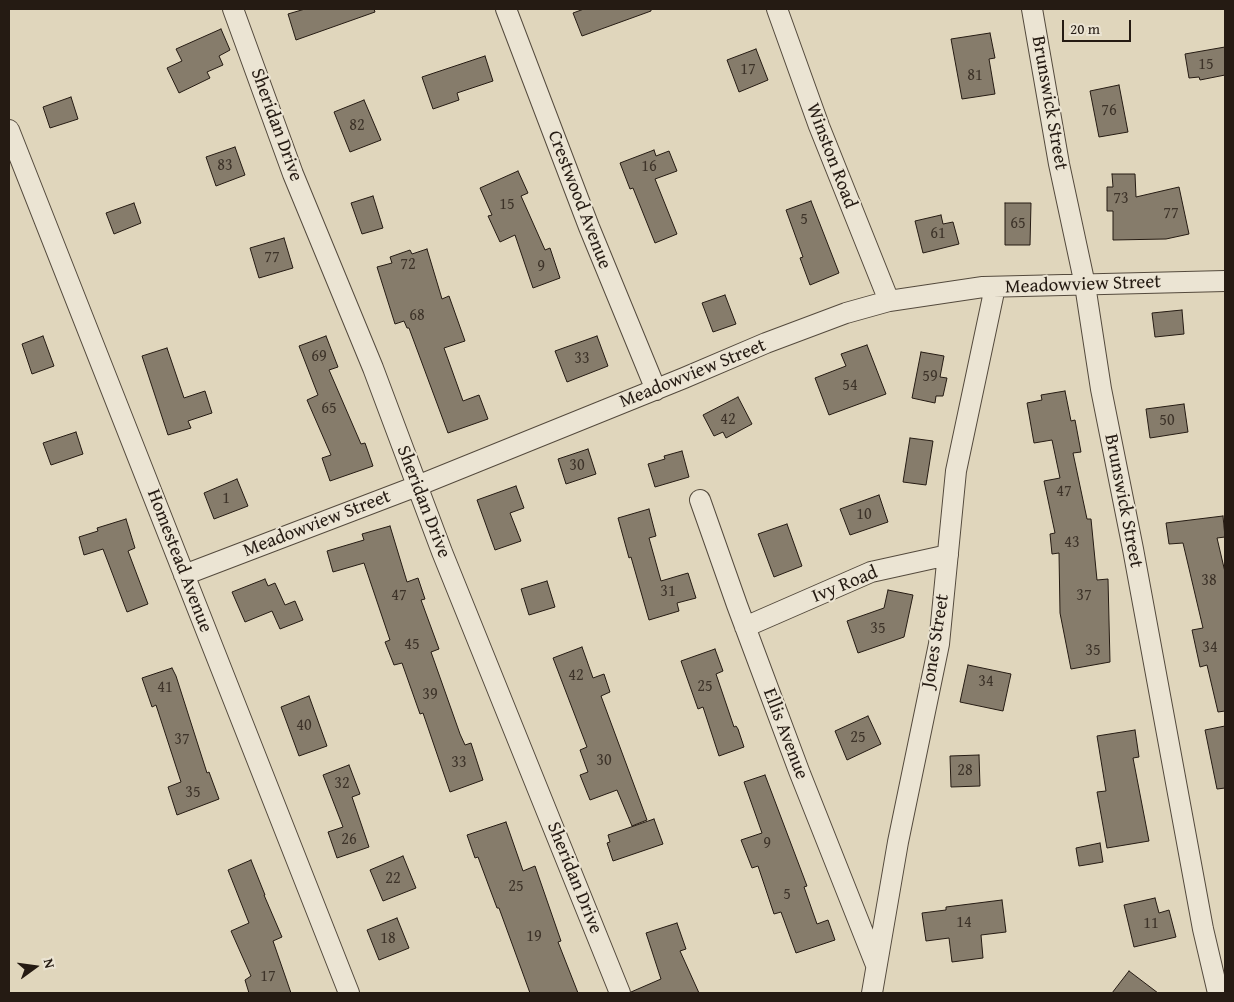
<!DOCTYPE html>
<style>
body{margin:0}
#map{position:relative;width:1234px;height:1002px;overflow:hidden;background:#e0d6bc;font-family:"Gentium Book Plus",serif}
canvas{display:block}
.frame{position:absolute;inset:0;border:10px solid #251b13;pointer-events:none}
.north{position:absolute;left:10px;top:942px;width:50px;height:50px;-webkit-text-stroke:4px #ebe4d3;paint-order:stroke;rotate:76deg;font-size:14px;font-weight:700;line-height:20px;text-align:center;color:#251b13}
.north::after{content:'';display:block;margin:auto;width:18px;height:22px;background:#251b13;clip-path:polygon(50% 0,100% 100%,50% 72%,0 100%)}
.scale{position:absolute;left:1062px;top:20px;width:69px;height:22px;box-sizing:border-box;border:2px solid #251b13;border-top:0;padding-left:6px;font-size:15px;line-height:18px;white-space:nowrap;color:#251b13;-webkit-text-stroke:4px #ebe4d3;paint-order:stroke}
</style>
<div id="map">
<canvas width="1234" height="1002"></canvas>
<div class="frame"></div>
<div class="north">N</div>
<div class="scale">20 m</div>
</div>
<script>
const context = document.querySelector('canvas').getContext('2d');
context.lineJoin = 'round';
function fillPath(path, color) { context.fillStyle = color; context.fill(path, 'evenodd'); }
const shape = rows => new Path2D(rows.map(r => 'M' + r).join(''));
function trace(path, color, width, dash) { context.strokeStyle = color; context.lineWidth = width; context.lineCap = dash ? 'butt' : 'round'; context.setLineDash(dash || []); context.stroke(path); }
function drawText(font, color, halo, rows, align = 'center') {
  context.font = font + ' "Gentium Book Plus",serif'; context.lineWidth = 4; context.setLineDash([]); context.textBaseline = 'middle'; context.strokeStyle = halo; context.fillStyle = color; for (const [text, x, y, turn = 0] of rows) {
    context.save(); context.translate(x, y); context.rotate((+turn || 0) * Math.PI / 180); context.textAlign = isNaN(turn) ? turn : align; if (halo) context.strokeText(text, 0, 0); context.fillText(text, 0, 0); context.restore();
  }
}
const building = shape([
 [305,9,374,9,375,12,296,40,288,14,305,9],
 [584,9,651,9,651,11,582,36,573,13,584,9],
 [221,29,230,50,219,56,223,65,207,72,210,78,179,93,167,68,182,61,176,49,221,29],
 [990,33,995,58,989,59,995,94,962,99,951,39,990,33],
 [1225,47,1225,75,1200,80,1199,77,1189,78,1185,54,1225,47],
 [756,49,768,80,739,92,727,60,756,49],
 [485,56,493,81,457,93,459,100,433,109,422,77,485,56],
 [1119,85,1128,132,1099,137,1090,91,1119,85],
 [71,97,78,119,50,128,43,107,71,97],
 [364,100,381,140,350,152,334,112,364,100],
 [235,147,245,175,216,186,206,157,235,147],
 [654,150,656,156,669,151,677,171,655,179,677,234,655,243,633,188,630,189,620,163,654,150],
 [518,171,528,193,521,196,545,250,550,248,560,278,533,288,515,235,500,242,488,216,492,215,480,188,518,171],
 [1112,174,1135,174,1136,197,1179,187,1189,234,1166,239,1113,240,1113,211,1107,211,1107,187,1113,187,1112,174],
 [373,196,383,228,362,234,351,203,373,196],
 [811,201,839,273,810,285,800,258,803,257,786,210,811,201],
 [134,203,141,223,114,234,106,213,134,203],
 [1005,203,1031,203,1030,245,1005,245,1005,203],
 [941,215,943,224,953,222,959,244,923,253,915,221,941,215],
 [284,238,293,268,259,278,250,248,284,238],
 [427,249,442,299,449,296,465,341,444,348,463,401,479,395,488,419,448,433,409,328,407,328,404,321,395,324,377,267,392,263,390,257,410,250,412,254,427,249],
 [725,295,736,324,713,332,702,303,725,295],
 [1182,310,1184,334,1155,337,1152,313,1182,310],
 [43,336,54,366,32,374,22,344,43,336],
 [326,336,338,367,329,370,361,444,365,443,373,466,330,481,322,458,331,455,307,400,318,395,299,346,326,336],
 [597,336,608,366,567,382,555,351,597,336],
 [867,345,886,394,829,415,815,378,846,366,841,354,867,345],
 [167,348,184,398,205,391,212,413,188,421,191,428,168,435,142,356,167,348],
 [921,352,944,356,940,377,947,378,943,396,936,396,935,403,912,398,921,352],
 [1065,391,1071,421,1075,420,1081,452,1073,453,1087,519,1091,519,1097,580,1108,579,1110,662,1071,669,1060,613,1059,553,1052,554,1050,534,1055,533,1044,481,1060,478,1052,440,1034,443,1027,403,1042,400,1041,395,1065,391],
 [738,397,752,424,726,438,723,432,714,436,703,415,738,397],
 [1184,404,1188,432,1150,438,1146,409,1184,404],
 [76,432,83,454,51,465,43,443,76,432],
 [910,438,933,441,926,485,903,482,910,438],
 [588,449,596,474,566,484,558,459,588,449],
 [682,451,689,477,655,487,648,464,665,459,664,456,682,451],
 [237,479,248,506,214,519,204,493,237,479],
 [516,486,524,508,510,513,521,541,495,550,477,500,516,486],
 [879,495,888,522,850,535,840,509,879,495],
 [649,509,656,536,649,538,661,581,688,573,696,598,677,603,679,611,649,620,631,557,629,558,618,518,649,509],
 [1223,516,1225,537,1217,538,1225,572,1225,711,1218,712,1207,665,1200,667,1192,630,1203,628,1183,543,1169,544,1166,523,1223,516],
 [126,519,135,548,128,551,148,604,127,612,103,549,84,555,79,537,98,531,97,528,126,519],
 [787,524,802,566,774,577,758,534,787,524],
 [390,526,407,582,418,578,425,599,421,600,439,649,431,652,460,734,465,745,471,743,483,780,450,792,423,713,420,714,402,663,394,665,385,642,390,640,364,563,333,572,327,551,364,540,362,534,390,526],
 [265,579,268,586,275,583,285,605,295,601,303,620,280,629,272,611,245,622,232,592,265,579],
 [547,581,555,607,529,615,521,589,547,581],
 [888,590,913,595,904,637,858,653,847,621,884,608,888,590],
 [582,647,593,678,604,674,610,692,601,696,647,820,632,826,617,790,590,800,580,775,588,772,580,750,587,747,553,658,582,647],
 [715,649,723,671,716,674,734,727,736,726,738,729,744,747,719,756,703,707,698,709,681,661,715,649],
 [968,665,1011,674,1003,711,960,702,968,665],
 [172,668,176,676,207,773,209,772,219,799,177,815,168,787,181,782,156,705,152,707,142,678,172,668],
 [309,696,327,746,299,756,281,707,309,696],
 [868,716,881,744,847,760,835,731,868,716],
 [1225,726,1225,788,1217,789,1205,730,1225,726],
 [1135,730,1139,757,1133,758,1149,841,1107,848,1097,792,1106,791,1097,736,1135,730],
 [979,755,980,786,951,787,950,756,979,755],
 [349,765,360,794,352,797,369,847,337,858,328,832,343,827,323,775,349,765],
 [765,775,807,886,804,887,817,924,828,920,835,940,796,953,781,912,774,914,758,866,752,868,741,840,762,833,744,782,765,775],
 [654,819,663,844,613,861,607,843,610,842,608,835,654,819],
 [506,822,523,871,535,866,561,941,558,942,578,993,530,993,499,908,497,908,478,857,475,858,467,835,506,822],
 [1100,843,1103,862,1079,866,1076,848,1100,843],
 [403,856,416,888,383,901,370,870,403,856],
 [251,860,265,895,264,895,282,937,273,941,291,993,249,993,245,980,251,976,231,931,249,923,228,870,251,860],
 [1155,898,1159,913,1169,910,1176,937,1134,947,1124,905,1155,898],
 [1002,900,1006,932,981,935,983,958,952,962,949,938,926,941,922,913,946,910,946,907,1002,900],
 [397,918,409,948,379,960,367,930,397,918],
 [677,923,686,949,680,951,699,993,632,993,631,992,661,979,646,933,677,923],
 [1129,971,1158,993,1112,993,1129,971]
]);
fillPath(building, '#867c6b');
trace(building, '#251b13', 1);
const street = shape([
 [233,9,293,174,373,368,442,552,620,993],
 [506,9,589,227,656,390],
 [777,9,819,126,889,301],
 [1032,9,1059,164,1085,285,1101,389,1133,549,1203,929,1218,993],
 [9,130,349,993],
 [700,500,737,605,799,771,876,965],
 [184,575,417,486,684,378,766,343,846,313,889,301,983,287,1225,281],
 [745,627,871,572,948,555],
 [872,993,898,842,939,644,956,471,995,287]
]);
trace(street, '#544a3d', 22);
trace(street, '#ebe4d3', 20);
drawText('16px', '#3d3329', null, [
 ["15",1206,65],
 ["17",748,70],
 ["81",975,76],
 ["76",1109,111],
 ["82",357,126],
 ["83",225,166],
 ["16",649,167],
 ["73",1121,199],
 ["15",507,205],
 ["77",1171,214],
 ["5",804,220],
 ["65",1018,224],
 ["61",938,234],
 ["77",272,258],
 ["72",408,265],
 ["9",541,267],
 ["68",417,316],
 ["69",319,357],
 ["33",582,359],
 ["59",930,377],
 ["54",850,386],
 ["65",329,409],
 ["42",728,420],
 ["50",1167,421],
 ["30",577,466],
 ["47",1064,492],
 ["1",226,499],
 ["10",864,515],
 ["43",1072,543],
 ["38",1209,581],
 ["31",668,592],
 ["47",399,596],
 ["37",1084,596],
 ["35",878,629],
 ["45",412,645],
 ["34",1210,648],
 ["35",1093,651],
 ["42",576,676],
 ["34",986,682],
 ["25",705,687],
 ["41",165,688],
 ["39",430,695],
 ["40",304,726],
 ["25",858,738],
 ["37",182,740],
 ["30",604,761],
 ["33",459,763],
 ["28",965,771],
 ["32",342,784],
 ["35",193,793],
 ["26",349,840],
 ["9",767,844],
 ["22",393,879],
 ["25",516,887],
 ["5",787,895],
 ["14",964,923],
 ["11",1151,924],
 ["19",534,937],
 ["18",388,939],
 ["17",268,977]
]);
drawText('19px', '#251b13', '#ebe4d3', [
 ["Brunswick Street",1049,103,80],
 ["Sheridan Drive",276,125,70],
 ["Winston Road",831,156,69],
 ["Crestwood Avenue",579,200,69],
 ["Meadowview Street",1083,285,-2],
 ["Meadowview Street",693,374,-22],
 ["Brunswick Street",1123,501,79],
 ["Sheridan Drive",423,502,69],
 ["Meadowview Street",317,524,-21],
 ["Homestead Avenue",179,561,69],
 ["Ivy Road",845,585,-22],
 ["Jones Street",936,641,-81],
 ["Ellis Avenue",785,734,69],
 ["Sheridan Drive",574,878,68]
]);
</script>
